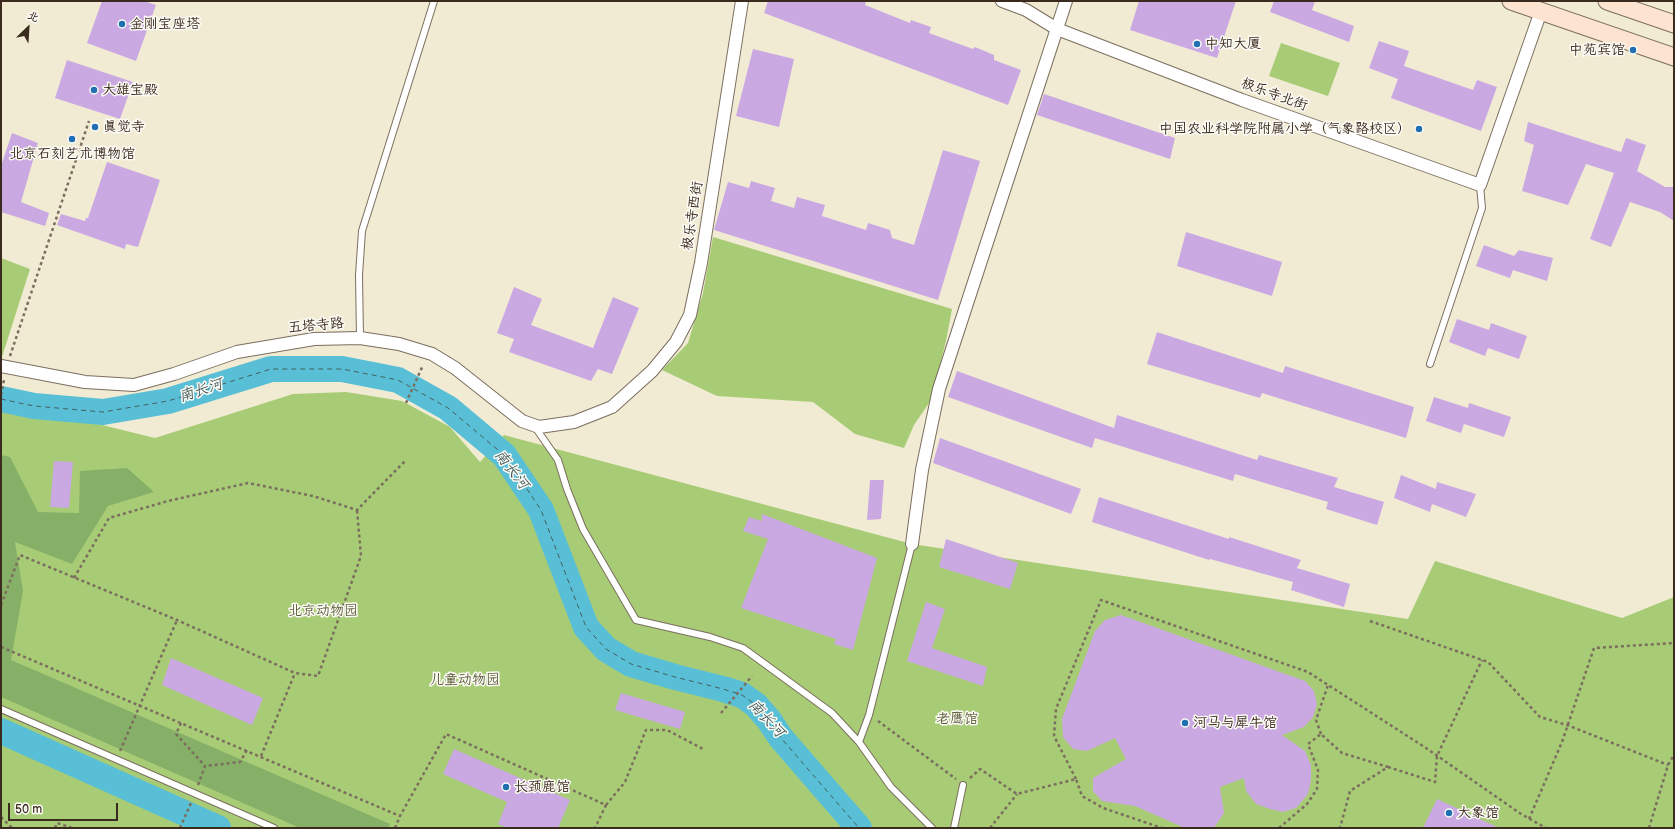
<!DOCTYPE html>
<meta charset="utf-8">
<style>
body{margin:0}
#map{position:relative;width:1675px;height:829px;overflow:hidden;background:#f2ebd4;font-family:"Balsamiq Sans","LXGW WenKai TC",sans-serif}
canvas{display:block}
.frame{position:absolute;inset:0;border:2px solid #3b2a1e;pointer-events:none}
.north{position:absolute;left:8px;top:8px;width:40px;height:40px;-webkit-text-stroke:3px #fdfcf7;paint-order:stroke;rotate:25deg;font-size:11px;font-weight:700;line-height:16px;text-align:center;color:#3b2a1e}
.north::after{content:'';display:block;margin:auto;width:14px;height:18px;background:#3b2a1e;clip-path:polygon(50% 0,100% 100%,50% 72%,0 100%)}
.scale{position:absolute;left:8px;top:803px;width:110px;height:18px;box-sizing:border-box;border:2px solid #3b2a1e;border-top:0;padding-left:5px;font-size:12px;line-height:14px;white-space:nowrap;color:#3b2a1e;-webkit-text-stroke:3px #fdfcf7;paint-order:stroke}
</style>
<div id="map">
<canvas width="1675" height="829"></canvas>
<div class="frame"></div>
<div class="north">北</div>
<div class="scale">50 m</div>
</div>
<script>
const context = document.querySelector('canvas').getContext('2d');
context.lineJoin = 'round';
function fillPath(path, color) { context.fillStyle = color; context.fill(path, 'evenodd'); }
const shape = rows => new Path2D(rows.map(r => 'M' + r).join(''));
function trace(path, color, width, dash) { context.strokeStyle = color; context.lineWidth = width; context.lineCap = dash ? 'butt' : 'round'; context.setLineDash(dash || []); context.stroke(path); }
function drawText(font, color, halo, rows, align = 'center') {
  context.font = font + ' "Balsamiq Sans","LXGW WenKai TC",sans-serif'; context.lineWidth = 3; context.setLineDash([]); context.textBaseline = 'middle'; context.strokeStyle = halo; context.fillStyle = color; for (const [text, x, y, turn = 0] of rows) {
    context.save(); context.translate(x, y); context.rotate((+turn || 0) * Math.PI / 180); context.textAlign = isNaN(turn) ? turn : align; if (halo) context.strokeText(text, 0, 0); context.fillText(text, 0, 0); context.restore();
  }
}
fillPath(shape([
 [1281,43,1340,63,1328,96,1269,76],
 [713,237,952,309,946,341,931,400,914,425,904,448,855,434,813,402,717,396,662,370,688,343,703,293],
 [1,258,30,269,1,360],
 [346,392,402,401,450,427,480,462,504,435,912,544,1408,619,1435,561,1622,618,1674,597,1674,828,1,828,1,408,102,425,155,438,293,394]
]), '#a8cc76');
fillPath(shape([
 [1,455,10,457,38,512,79,513,80,471,127,468,154,492,108,506,72,564,15,542,23,591,11,660,390,824,388,828,300,828,1,697]
]), '#86b067');
trace(shape([
 [1,399,34,406,103,412,168,401,271,369,342,369,398,380,448,408,504,455,541,510,586,627,606,649,631,664,675,677,723,689,742,695,756,705,769,720,781,738,859,828],
 [1,731,218,828]
]), '#58bfd6', 26);
trace(shape([
 [1,399,34,406,103,412,168,401,271,369,342,369,398,380,448,408,504,455,541,510,586,627,606,649,631,664,675,677,723,689,742,695,756,705,769,720,781,738,859,828]
]), '#455e5e', 1, [5, 4]);
fillPath(shape([
 [102,1,144,1,156,5,136,61,87,43],
 [768,1,866,1,865,5,910,23,911,20,931,27,929,33,973,49,975,47,994,55,994,60,1021,70,1008,105,764,13],
 [1139,1,1236,1,1217,58,1130,30],
 [1274,1,1315,1,1312,10,1354,26,1349,42,1270,12],
 [1379,41,1409,51,1404,66,1473,90,1477,80,1497,87,1481,131,1391,98,1398,79,1369,68],
 [753,49,794,59,779,127,736,116],
 [67,60,133,82,120,119,55,98],
 [1044,94,1175,138,1170,159,1037,115],
 [1528,122,1621,152,1626,138,1646,145,1637,171,1665,187,1674,187,1674,221,1660,212,1630,202,1611,247,1590,239,1614,173,1586,164,1568,205,1522,191,1534,145,1524,141],
 [12,133,38,143,21,202,49,213,45,226,1,212,1,166],
 [943,150,980,161,938,300,714,230,728,182,749,188,751,181,775,188,771,201,794,208,797,197,825,205,822,216,866,230,868,223,890,230,892,238,914,245],
 [107,162,160,180,138,247,126,244,125,249,57,225,61,214,85,221,86,218,88,218],
 [1186,232,1282,262,1272,296,1177,266],
 [1484,245,1514,256,1519,250,1553,258,1547,281,1513,270,1510,278,1476,266],
 [514,287,542,299,531,325,593,348,613,297,639,308,612,374,598,369,591,381,509,352,514,339,497,333],
 [1457,319,1489,330,1491,323,1527,336,1519,359,1488,348,1485,356,1449,342],
 [1157,332,1283,373,1285,366,1414,407,1406,438,1262,393,1260,398,1147,364],
 [957,371,1114,428,1117,415,1257,460,1259,455,1338,478,1334,487,1384,502,1377,525,1326,509,1328,502,1235,474,1233,481,1095,438,1092,448,948,397],
 [1434,397,1468,408,1469,403,1511,417,1504,437,1464,424,1461,433,1426,421],
 [940,438,1081,489,1071,514,933,463],
 [54,461,73,462,69,508,50,507],
 [1401,475,1436,489,1437,482,1476,494,1466,517,1432,504,1430,512,1394,498],
 [870,480,884,480,881,519,867,520],
 [1099,497,1229,539,1229,537,1301,560,1297,568,1350,584,1344,607,1291,590,1293,582,1210,559,1209,560,1092,522],
 [762,514,877,558,853,650,834,644,836,639,741,608,768,539,743,531,749,517,762,521],
 [946,539,1018,563,1010,589,939,567],
 [926,602,945,609,932,648,987,667,983,686,907,661],
 [1121,615,1305,681,1314,691,1317,704,1313,717,1304,727,1282,735,1305,751,1311,765,1311,780,1308,794,1296,808,1283,812,1270,809,1256,804,1246,791,1244,778,1220,787,1224,813,1214,828,1185,828,1135,806,1102,801,1093,791,1093,778,1126,759,1115,738,1087,751,1073,749,1063,737,1062,719,1095,631,1105,620],
 [171,658,263,698,252,725,162,685],
 [621,693,685,712,680,729,615,710],
 [454,749,570,800,558,828,508,828,498,824,507,802,443,774],
 [1437,799,1499,828,1423,828]
]), '#caa9e2');
const lane = shape([
 [360,338,359,275,362,231,434,1],
 [1430,364,1482,208,1480,185],
 [535,427,558,460,567,489,583,529,636,620,710,637,743,648,832,713,859,742],
 [912,544,869,715,859,742,891,787,932,828],
 [1,709,274,828],
 [954,828,963,785]
]);
const street = shape([
 [1002,1,1026,10,1057,29,1242,100,1480,185,1541,11],
 [1,366,85,382,134,385,174,374,237,352,314,339,360,338,399,344,432,354,455,368,522,421,539,427,574,422,612,407,652,371,676,342,690,315,701,263,742,1],
 [912,544,922,470,939,389,1066,1]
]);
const secondary = shape([
 [1511,1,1674,57],
 [1607,1,1674,24]
]);
trace(lane, '#7b6e5e', 8);
trace(street, '#7b6e5e', 14);
trace(secondary, '#7b6e5e', 19);
trace(shape([
 [10,356,89,121],
 [1,395,4,380],
 [406,403,423,365],
 [74,578,109,518,168,501,248,483,313,496,357,510,406,460],
 [1,605,20,555,177,620,295,673,318,676,361,556,357,510],
 [1370,621,1488,662,1540,717,1567,725,1668,765],
 [1,647,400,816],
 [721,713,752,676],
 [878,721,956,779],
 [181,723,176,734,205,766],
 [1321,734,1316,720,1328,685],
 [120,751,177,620],
 [261,756,295,673],
 [1388,767,1435,782,1437,756,1482,660],
 [970,778,980,769,1017,794,1076,779,1082,796,1103,808,1162,828],
 [1076,779,1054,736,1056,709,1101,600,1308,672,1426,748,1521,814,1546,828],
 [198,785,205,766,240,762,247,750],
 [606,805,625,782,646,730,667,730,703,749],
 [1,817,12,828],
 [1529,819,1562,742,1594,648,1674,643],
 [55,828,57,823,72,828],
 [180,828,191,803],
 [395,828,400,816,446,734,606,805,595,828],
 [990,828,1017,794],
 [1279,828,1307,804,1317,789,1318,770,1308,744,1321,734,1342,753,1388,767,1350,791,1340,828],
 [1649,828,1668,765,1674,755]
]), '#7b6e5e', 2.5, [3, 3]);
trace(lane, '#fff', 6);
trace(street, '#fff', 12);
trace(secondary, '#fde4d0', 17);
for (const [x, y, r, color] of [
 [122,24,4,"#1f6fb2"],
 [1197,44,4,"#1f6fb2"],
 [1633,50,4,"#1f6fb2"],
 [94,90,4,"#1f6fb2"],
 [95,127,4,"#1f6fb2"],
 [1419,129,4,"#1f6fb2"],
 [72,139,4,"#1f6fb2"],
 [1185,723,4,"#1f6fb2"],
 [506,787,4,"#1f6fb2"],
 [1449,813,4,"#1f6fb2"]
]) { const dot = new Path2D(); dot.arc(x, y, r, 0, 2 * Math.PI); context.fillStyle = color; context.fill(dot); trace(dot, '#fdfcf7', 1.5); }
drawText('14px', '#3b2a1e', '#fdfcf7', [
 ["金刚宝座塔",130,24],
 ["中知大厦",1205,44],
 ["中苑宾馆",1625,50,"right"],
 ["大雄宝殿",102,90],
 ["真觉寺",103,127],
 ["中国农业科学院附属小学（气象路校区）",1411,129,"right"],
 ["北京石刻艺术博物馆",72,154,"center"],
 ["河马与犀牛馆",1193,723],
 ["长颈鹿馆",514,787],
 ["大象馆",1457,813]
], 'left');
drawText('14px', '#3b2a1e', '#fdfcf7', [
 ["极乐寺北街",1274,95,20],
 ["极乐寺西街",693,216,-81],
 ["五塔寺路",316,326,-5]
]);
drawText('14px', '#5c5b38', '#fdfcf7', [
 ["北京动物园",323,611],
 ["儿童动物园",465,680],
 ["老鹰馆",957,719]
]);
drawText('italic 15px', '#455e5e', '#fdfcf7', [
 ["南长河",201,391,-18],
 ["南长河",511,470,52],
 ["南长河",766,719,47]
]);
</script>
